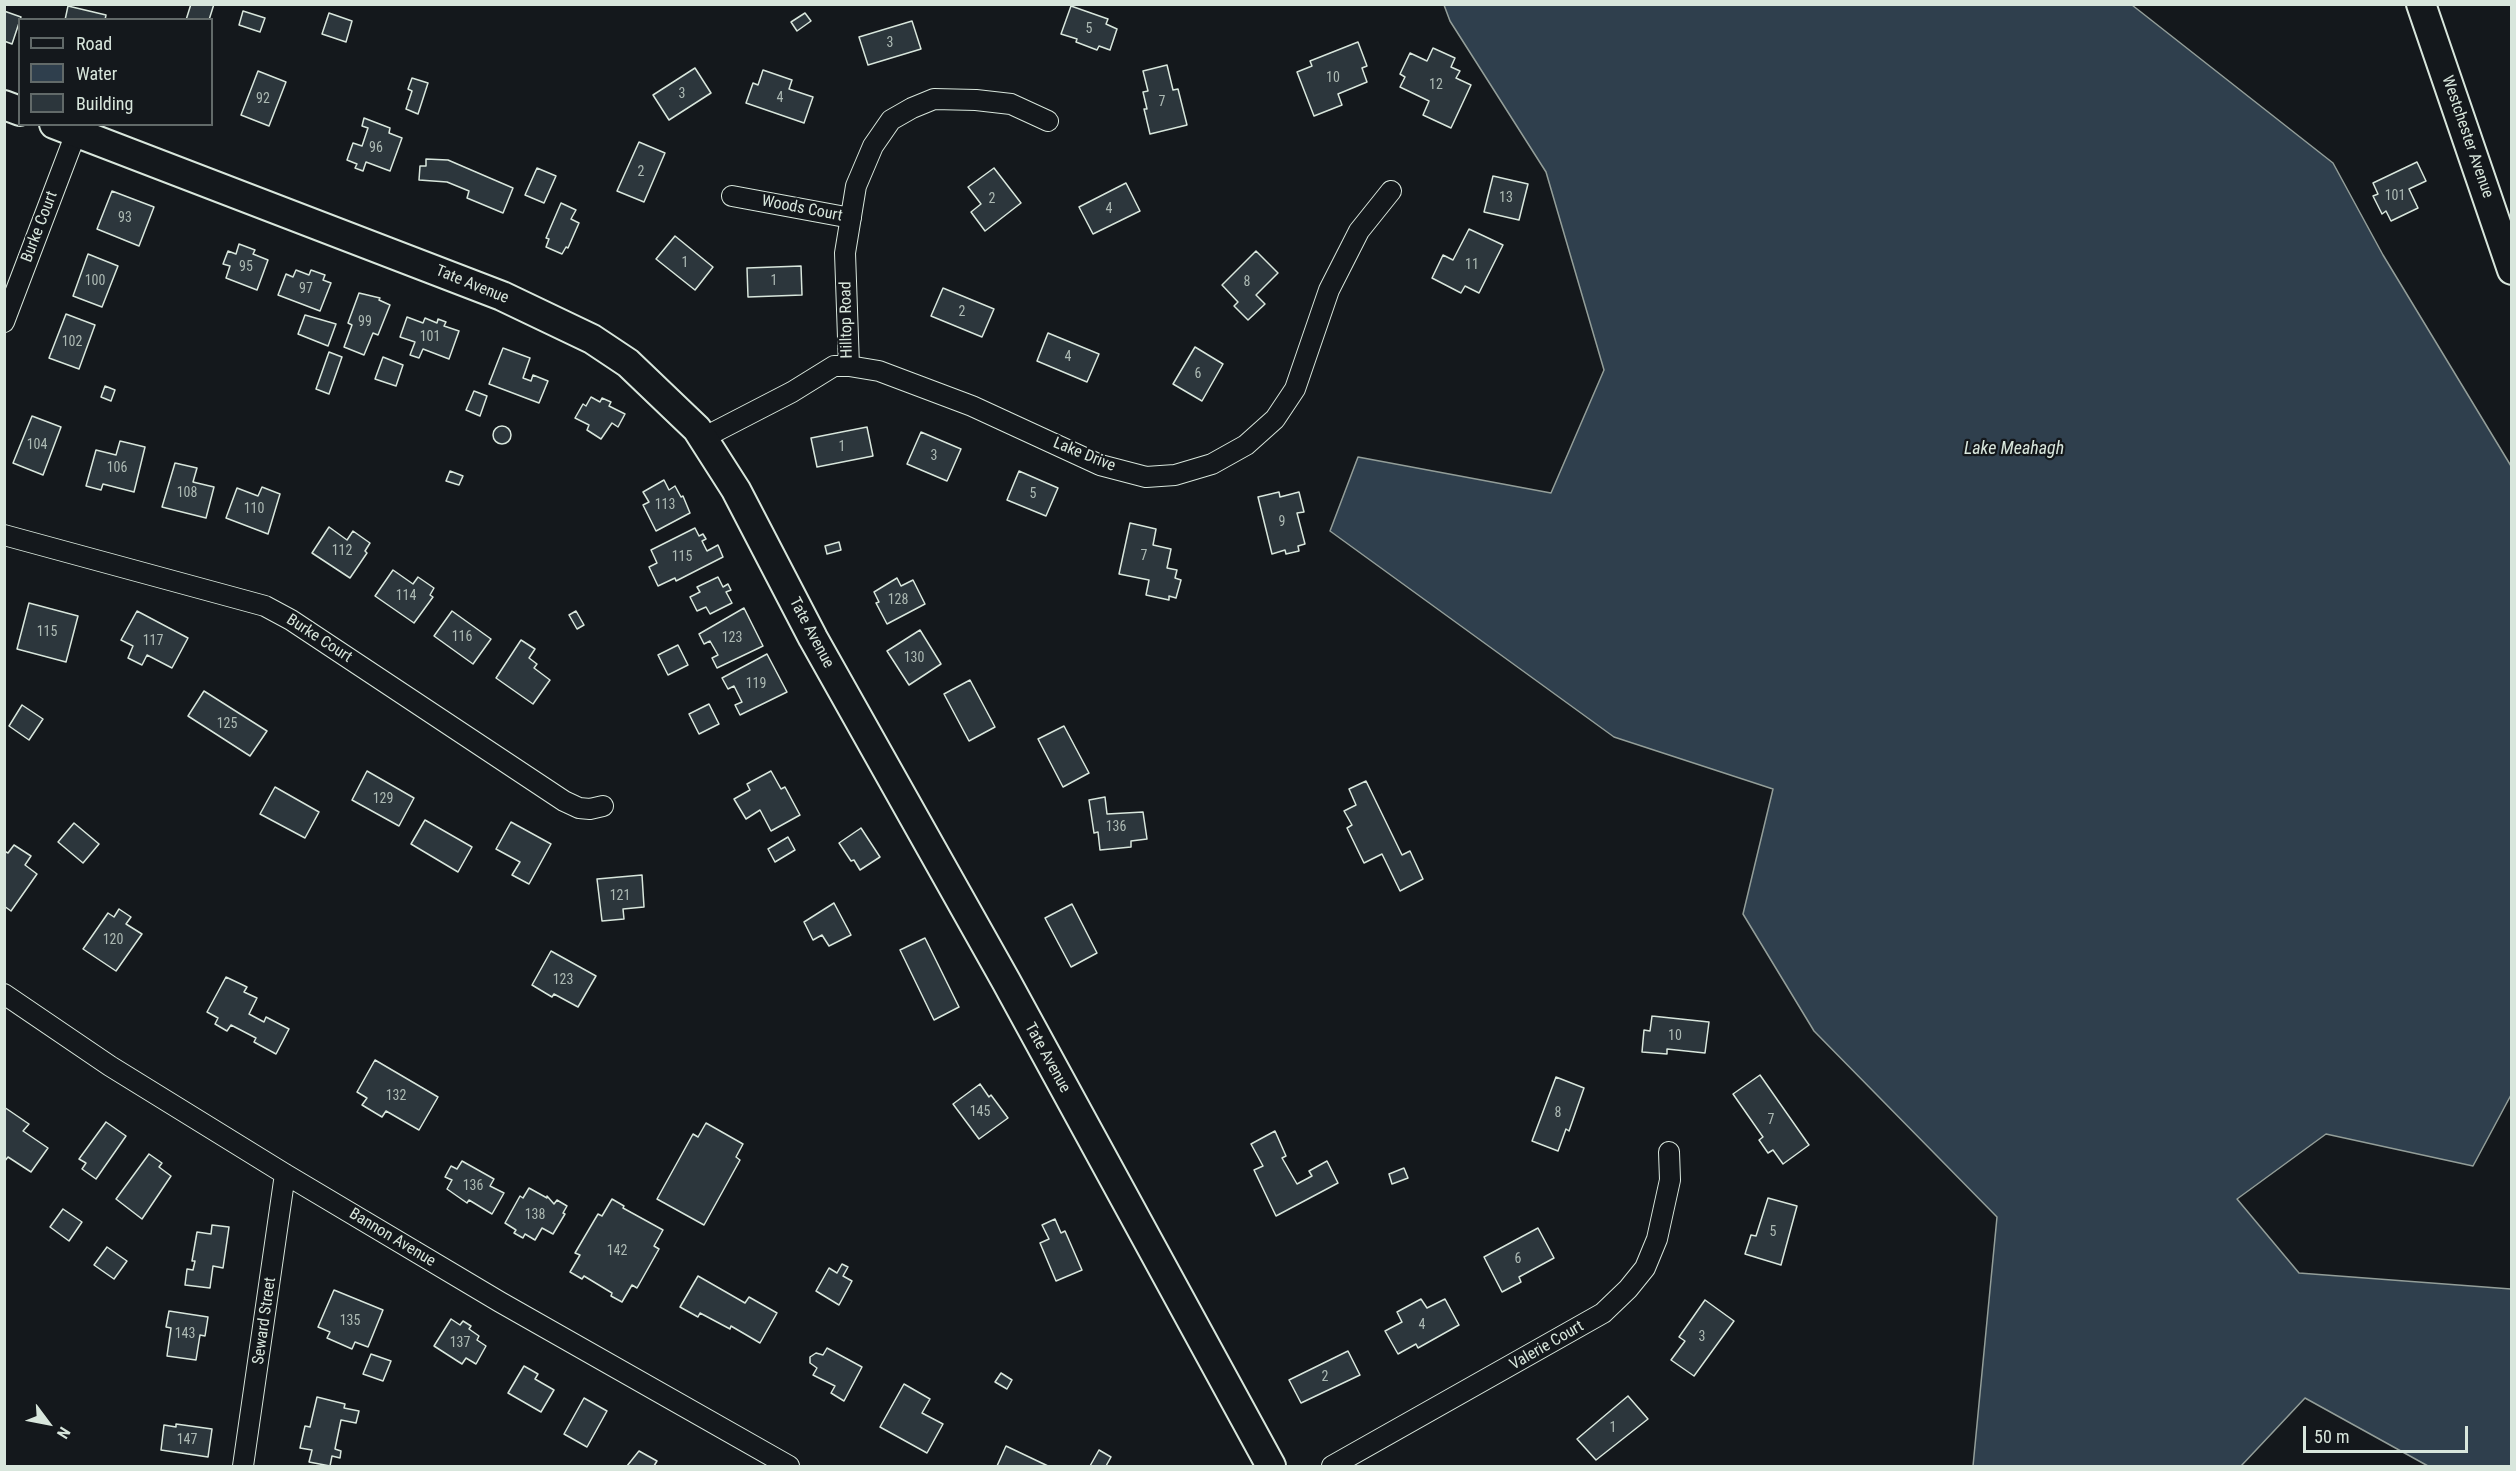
<!DOCTYPE html>
<style>
body{margin:0}
#map{position:relative;width:2516px;height:1471px;overflow:hidden;background:#14181c;font-family:"Roboto Condensed",sans-serif}
canvas{display:block}
.frame{position:absolute;inset:0;border:6px solid #d8e6dc;pointer-events:none}
.legend{position:absolute;left:18px;top:18px;width:195px;height:108px;box-sizing:border-box;background:#14181c;border:2px solid #626a69;margin:0;padding:8px 10px;list-style:none;font-size:18px;color:#d8e6dc}
.legend li{display:flex;align-items:center;gap:12px;height:30px}
.legend b{width:30px;border:2px solid #626a69}
.north{position:absolute;left:18px;top:1393px;width:60px;height:60px;-webkit-text-stroke:4px #14181c;paint-order:stroke;rotate:122deg;font-size:16px;font-weight:700;line-height:24px;text-align:center;color:#d8e6dc}
.north::after{content:'';display:block;margin:auto;width:21px;height:27px;background:#d8e6dc;clip-path:polygon(50% 0,100% 100%,50% 72%,0 100%)}
.scale{position:absolute;left:2303px;top:1426px;width:165px;height:27px;box-sizing:border-box;border:3px solid #d8e6dc;border-top:0;padding-left:8px;font-size:18px;line-height:21px;white-space:nowrap;color:#d8e6dc;-webkit-text-stroke:4px #14181c;paint-order:stroke}
</style>
<div id="map">
<canvas width="2516" height="1471"></canvas>
<div class="frame"></div>
<ul class="legend">
<li><b style="height:8px;background:#14181c"></b>Road</li>
<li><b style="height:16px;background:#2f3f4d"></b>Water</li>
<li><b style="height:16px;background:#2c363c"></b>Building</li>
</ul>
<div class="north">N</div>
<div class="scale">50 m</div>
</div>
<script>
const context = document.querySelector('canvas').getContext('2d');
context.lineJoin = 'round';
function fillPath(path, color) { context.fillStyle = color; context.fill(path, 'evenodd'); }
const shape = rows => new Path2D(rows.map(r => 'M' + r).join(''));
function trace(path, color, width, dash) { context.strokeStyle = color; context.lineWidth = width; context.lineCap = dash ? 'butt' : 'round'; context.setLineDash(dash || []); context.stroke(path); }
function drawText(font, color, halo, rows, align = 'center') {
  context.font = font + ' "Roboto Condensed",sans-serif'; context.lineWidth = 4.5; context.setLineDash([]); context.textBaseline = 'middle'; context.strokeStyle = halo; context.fillStyle = color; for (const [text, x, y, turn = 0] of rows) {
    context.save(); context.translate(x, y); context.rotate((+turn || 0) * Math.PI / 180); context.textAlign = isNaN(turn) ? turn : align; if (halo) context.strokeText(text, 0, 0); context.fillText(text, 0, 0); context.restore();
  }
}
const water = shape([
 [1444,5,2132,5,2333,163,2383,255,2511,466,2511,1095,2473,1166,2326,1134,2237,1199,2299,1273,2511,1289,2511,1466,2428,1466,2305,1398,2241,1466,1973,1466,1997,1217,1814,1031,1743,914,1773,789,1614,737,1330,531,1358,457,1551,493,1604,370,1546,172,1450,21,1444,5]
]);
fillPath(water, '#2f3f4d');
trace(water, '#939e99', 1.5);
const building = shape([
 [191,4,214,4,209,20,186,20,191,4],
 [68,6,106,15,105,20,65,20,68,6],
 [1071,6,1108,19,1106,24,1117,29,1110,50,1099,46,1097,50,1076,42,1077,39,1061,34,1071,6],
 [4,11,21,17,12,44,4,41,4,11],
 [243,11,265,18,260,32,239,25,243,11],
 [329,13,352,21,346,42,322,34,329,13],
 [805,13,811,21,797,31,791,22,805,13],
 [912,21,921,49,868,65,859,37,912,21],
 [1358,42,1367,66,1362,68,1367,82,1338,94,1342,105,1314,116,1297,72,1312,66,1310,61,1358,42],
 [1433,48,1455,58,1451,67,1460,71,1456,78,1471,85,1451,128,1423,115,1429,101,1400,87,1405,77,1400,74,1410,53,1427,61,1433,48],
 [1167,65,1173,90,1178,89,1187,125,1150,134,1144,109,1147,109,1143,92,1148,91,1143,71,1167,65],
 [695,68,711,93,669,120,653,95,695,68],
 [763,70,792,80,789,89,813,97,804,123,746,103,753,83,758,85,763,70],
 [258,71,286,82,269,126,241,115,258,71],
 [412,78,428,83,418,114,406,109,412,91,408,89,412,78],
 [364,118,390,128,389,133,402,138,390,171,366,162,363,171,355,168,357,164,347,160,353,143,362,146,368,128,362,126,364,118],
 [639,142,665,153,644,202,617,191,639,142],
 [426,159,448,160,513,188,503,213,467,198,469,191,447,182,419,180,420,166,426,166,426,159],
 [2417,162,2426,181,2409,189,2418,208,2391,221,2386,211,2382,214,2373,196,2378,194,2373,183,2417,162],
 [537,168,556,176,544,203,525,195,537,168],
 [994,168,1021,203,985,231,971,212,981,204,968,187,994,168],
 [1493,176,1528,184,1519,220,1484,212,1493,176],
 [1126,183,1140,211,1093,234,1079,207,1126,183],
 [112,191,154,207,139,246,97,229,112,191],
 [561,203,576,210,571,219,579,223,568,248,566,247,562,254,546,247,549,239,546,238,561,203],
 [1469,229,1503,245,1479,293,1465,286,1461,293,1432,278,1443,255,1453,260,1469,229],
 [675,236,713,267,695,290,656,259,675,236],
 [239,244,255,250,253,254,268,260,257,290,226,278,230,266,223,264,228,251,236,254,239,244],
 [1256,251,1278,273,1256,295,1265,304,1248,320,1234,306,1238,302,1222,285,1256,251],
 [88,254,118,266,102,307,73,296,88,254],
 [801,266,802,295,748,297,747,268,801,266],
 [296,270,309,275,311,270,325,275,323,280,331,283,320,311,278,295,286,274,293,277,296,270],
 [943,288,994,309,982,337,931,316,943,288],
 [359,293,380,298,379,300,390,305,378,335,373,333,364,355,344,347,352,325,348,323,359,293],
 [66,314,95,325,79,369,49,358,66,314],
 [305,315,336,324,328,346,298,334,305,315],
 [407,317,423,323,425,318,437,323,438,319,446,322,444,326,459,331,449,359,423,349,419,358,410,355,415,342,400,337,407,317],
 [1048,333,1099,354,1087,382,1037,361,1048,333],
 [1195,347,1223,364,1202,401,1173,384,1195,347],
 [503,348,530,358,523,378,531,381,533,375,548,381,539,403,489,384,503,348],
 [329,352,342,357,329,394,316,389,329,352],
 [383,357,403,365,396,386,375,379,383,357],
 [105,386,115,390,111,401,101,397,105,386],
 [474,391,487,396,480,416,466,410,474,391],
 [591,397,600,402,602,398,611,402,609,406,625,414,618,427,612,423,601,439,587,430,589,425,575,418,583,404,586,406,591,397],
 [32,416,61,427,43,475,13,463,32,416],
 '493 435a9 9 0 1 1 18 0a9 9 0 1 1-18 0Z',
 [867,427,873,456,817,467,811,438,867,427],
 [921,432,961,449,947,481,907,464,921,432],
 [120,441,145,447,134,492,103,484,101,490,86,486,96,450,116,455,120,441],
 [175,463,197,468,193,482,214,487,206,518,162,507,175,463],
 [450,471,463,476,459,485,446,481,450,471],
 [1019,471,1058,488,1046,516,1007,500,1019,471],
 [664,480,669,490,675,486,681,497,683,496,690,513,656,531,643,505,649,502,643,492,664,480],
 [262,487,280,494,268,534,226,518,237,488,258,496,262,487],
 [1279,492,1280,497,1299,492,1304,512,1297,513,1305,544,1298,546,1299,551,1286,554,1285,550,1272,554,1258,497,1279,492],
 [1130,523,1156,529,1153,545,1171,549,1167,568,1177,570,1175,578,1181,580,1176,598,1169,596,1169,600,1146,595,1149,580,1119,574,1130,523],
 [329,527,347,540,353,531,370,543,365,551,367,553,350,578,312,553,329,527],
 [695,528,699,536,703,534,706,539,702,541,707,551,718,545,723,557,676,581,675,578,658,586,649,567,657,563,651,550,695,528],
 [839,542,841,550,827,554,825,546,839,542],
 [393,570,413,584,418,577,434,588,430,595,433,597,414,623,375,596,393,570],
 [718,577,723,587,728,584,731,590,726,592,732,603,710,614,706,607,697,611,690,597,700,592,697,587,718,577],
 [897,578,901,586,913,580,925,604,887,624,876,603,879,602,874,592,897,578],
 [29,603,78,616,66,662,17,649,29,603],
 [744,608,763,646,717,668,712,658,718,655,710,641,704,644,699,634,744,608],
 [137,611,188,638,172,668,147,655,142,665,128,658,133,646,121,640,137,611],
 [452,611,491,639,473,664,434,636,452,611],
 [576,611,584,625,577,629,569,615,576,611],
 [920,630,941,664,909,685,887,651,920,630],
 [521,640,535,649,529,658,537,664,534,668,550,680,533,704,496,678,521,640],
 [678,645,688,665,668,675,658,655,678,645],
 [767,654,787,692,740,715,735,705,742,702,734,686,728,689,722,678,767,654],
 [970,680,995,727,969,741,944,694,970,680],
 [204,691,267,731,250,756,188,716,204,691],
 [709,704,719,724,699,734,689,714,709,704],
 [22,705,43,719,29,740,9,726,22,705],
 [1064,726,1089,773,1063,787,1038,739,1064,726],
 [367,771,414,798,399,826,352,800,367,771],
 [771,771,781,789,785,787,800,815,771,831,760,810,746,819,734,799,750,790,747,784,771,771],
 [1366,781,1402,855,1410,851,1423,879,1400,891,1382,854,1364,863,1347,828,1352,825,1344,811,1356,805,1349,789,1366,781],
 [275,787,319,812,305,838,260,814,275,787],
 [1105,797,1107,814,1143,812,1147,839,1131,841,1131,847,1100,850,1098,832,1094,833,1089,800,1105,797],
 [425,820,472,847,458,872,411,844,425,820],
 [511,822,551,844,529,884,512,875,520,862,496,849,511,822],
 [74,823,99,844,83,863,58,842,74,823],
 [861,828,880,857,860,870,854,860,851,861,839,843,861,828],
 [788,837,795,850,775,862,768,849,788,837],
 [14,845,31,856,25,865,37,874,11,911,4,906,4,851,8,853,14,845],
 [642,875,644,907,623,909,624,919,602,921,597,879,642,875],
 [834,903,851,935,829,946,822,935,813,940,804,922,834,903],
 [1072,904,1097,953,1071,967,1045,918,1072,904],
 [119,909,131,917,126,924,142,934,116,971,83,949,108,913,114,917,119,909],
 [925,938,959,1007,934,1020,900,950,925,938],
 [551,951,596,976,578,1007,554,994,552,997,532,985,551,951],
 [226,977,247,987,244,992,257,998,249,1014,264,1022,266,1017,289,1029,276,1054,254,1042,256,1038,231,1025,227,1031,215,1024,218,1018,207,1012,226,977],
 [1652,1016,1709,1022,1705,1053,1667,1049,1667,1054,1642,1052,1644,1030,1650,1031,1652,1016],
 [375,1060,438,1097,419,1130,386,1111,382,1117,362,1105,367,1098,357,1092,375,1060],
 [1760,1075,1809,1145,1783,1164,1773,1150,1768,1153,1759,1140,1763,1137,1733,1094,1760,1075],
 [1556,1077,1584,1088,1569,1131,1566,1129,1558,1151,1532,1141,1556,1077],
 [980,1084,989,1097,991,1095,1008,1118,979,1139,953,1104,980,1084],
 [4,1107,29,1124,23,1131,48,1148,31,1172,8,1157,4,1162,4,1107],
 [106,1122,126,1136,96,1179,82,1169,86,1163,79,1159,106,1122],
 [706,1123,743,1144,736,1157,740,1160,704,1225,657,1199,693,1134,698,1137,706,1123],
 [1275,1131,1286,1156,1282,1158,1297,1184,1312,1176,1309,1171,1327,1161,1338,1183,1276,1216,1254,1170,1263,1166,1251,1144,1275,1131],
 [149,1154,162,1163,159,1167,171,1176,142,1219,116,1199,149,1154],
 [462,1161,494,1179,490,1186,504,1193,492,1214,469,1200,467,1203,447,1189,452,1180,445,1177,451,1166,457,1169,462,1161],
 [1404,1168,1408,1178,1392,1184,1389,1174,1404,1168],
 [529,1188,547,1198,547,1196,554,1204,557,1200,567,1206,563,1213,565,1214,553,1234,542,1228,535,1240,525,1234,523,1238,514,1233,516,1230,505,1223,520,1196,523,1198,529,1188],
 [1768,1198,1797,1206,1781,1265,1745,1254,1751,1235,1756,1236,1768,1198],
 [612,1199,624,1206,623,1208,663,1230,654,1246,659,1249,637,1288,632,1285,622,1302,611,1296,612,1293,584,1276,582,1279,570,1272,580,1255,575,1253,598,1214,602,1216,612,1199],
 [63,1209,82,1222,69,1241,50,1227,63,1209],
 [1055,1219,1061,1233,1065,1231,1082,1270,1056,1281,1040,1243,1049,1239,1042,1225,1055,1219],
 [212,1225,229,1227,223,1268,213,1266,210,1288,185,1285,187,1269,193,1270,195,1261,192,1261,197,1232,211,1234,212,1225],
 [1538,1228,1554,1258,1519,1277,1521,1282,1502,1292,1484,1257,1538,1228],
 [107,1247,127,1261,114,1279,94,1265,107,1247],
 [842,1264,848,1267,843,1276,852,1281,839,1305,816,1291,829,1268,837,1273,842,1264],
 [698,1276,745,1303,749,1297,777,1313,760,1343,731,1326,730,1329,700,1313,698,1317,680,1307,698,1276],
 [334,1290,383,1310,368,1347,355,1342,352,1349,327,1338,330,1332,318,1327,334,1290],
 [1421,1299,1427,1308,1445,1299,1459,1325,1418,1348,1416,1344,1398,1354,1385,1331,1402,1322,1397,1312,1421,1299],
 [1705,1300,1734,1321,1694,1376,1671,1360,1685,1341,1679,1337,1705,1300],
 [169,1311,208,1317,205,1336,200,1335,196,1360,167,1356,171,1328,166,1327,169,1311],
 [451,1319,460,1325,463,1321,471,1326,469,1329,479,1336,477,1340,486,1346,476,1364,466,1358,462,1364,434,1346,451,1319],
 [827,1348,862,1367,844,1401,831,1393,835,1386,813,1375,817,1368,810,1363,810,1357,816,1353,823,1355,827,1348],
 [1348,1351,1360,1375,1301,1403,1289,1380,1348,1351],
 [371,1354,391,1361,383,1381,363,1374,371,1354],
 [524,1366,538,1374,535,1379,554,1390,541,1412,508,1393,524,1366],
 [1001,1373,1012,1380,1007,1389,995,1382,1001,1373],
 [904,1384,930,1399,922,1413,943,1424,927,1453,880,1427,904,1384],
 [1628,1396,1648,1419,1596,1460,1577,1439,1628,1396],
 [317,1397,345,1404,344,1408,359,1411,356,1423,341,1420,335,1449,341,1451,340,1458,332,1456,330,1466,309,1462,312,1450,300,1448,305,1426,310,1427,317,1397],
 [584,1398,607,1411,587,1447,564,1434,584,1398],
 [176,1424,212,1429,208,1457,161,1450,164,1425,176,1427,176,1424],
 [1006,1446,1048,1466,997,1466,1006,1446],
 [1099,1450,1111,1457,1106,1466,1090,1466,1099,1450],
 [639,1451,657,1461,654,1466,627,1466,639,1451]
]);
fillPath(building, '#2c363c');
trace(building, '#d8e6dc', 1.5);
const street = shape([
 [732,196,851,218],
 [4,322,76,133],
 [849,366,845,253,856,186,873,146,891,120,912,108,934,99,976,100,1011,104,1048,121],
 [703,438,792,392,834,366,849,366,879,371,972,406,1100,465,1146,477,1175,475,1212,464,1246,445,1275,419,1295,389,1329,290,1359,231,1391,191],
 [4,535,265,606,291,620,564,801,579,808,590,809,603,806],
 [4,994,110,1066,285,1174,500,1302,789,1466],
 [243,1466,285,1174],
 [1332,1466,1603,1313,1628,1289,1645,1268,1657,1239,1670,1180,1669,1152]
]);
const secondary = shape([
 [2421,4,2512,270],
 [4,105,20,111],
 [54,124,502,296,592,339,628,363,697,429,736,490,813,638,1006,981,1271,1466]
]);
trace(street, '#d8e6dc', 22);
trace(secondary, '#d8e6dc', 32);
trace(street, '#14181c', 20);
trace(secondary, '#14181c', 28);
drawText('14px', '#adbab4', null, [
 ["5",1089,29],
 ["3",890,43],
 ["10",1333,78],
 ["12",1436,85],
 ["3",682,94],
 ["4",780,98],
 ["92",263,99],
 ["7",1162,102],
 ["96",376,148],
 ["2",641,172],
 ["101",2395,196],
 ["13",1506,198],
 ["2",992,199],
 ["4",1109,209],
 ["93",125,218],
 ["1",685,263],
 ["11",1472,265],
 ["95",246,267],
 ["100",95,281],
 ["1",774,281],
 ["8",1247,282],
 ["97",306,289],
 ["2",962,312],
 ["99",365,322],
 ["101",430,337],
 ["102",72,342],
 ["4",1068,357],
 ["6",1198,374],
 ["104",37,445],
 ["1",842,447],
 ["3",934,456],
 ["106",117,468],
 ["108",187,493],
 ["5",1033,494],
 ["113",665,505],
 ["110",254,509],
 ["9",1282,522],
 ["112",342,551],
 ["7",1144,556],
 ["115",682,557],
 ["114",406,596],
 ["128",898,600],
 ["115",47,632],
 ["116",462,637],
 ["123",732,638],
 ["117",153,641],
 ["130",914,658],
 ["119",756,684],
 ["125",227,724],
 ["129",383,799],
 ["136",1116,827],
 ["121",620,896],
 ["120",113,940],
 ["123",563,980],
 ["10",1675,1036],
 ["132",396,1096],
 ["145",980,1112],
 ["8",1558,1113],
 ["7",1771,1120],
 ["136",473,1186],
 ["138",535,1215],
 ["5",1773,1232],
 ["142",617,1251],
 ["6",1518,1259],
 ["135",350,1321],
 ["4",1422,1325],
 ["143",185,1334],
 ["3",1702,1337],
 ["137",460,1343],
 ["2",1325,1377],
 ["1",1613,1428],
 ["147",187,1440]
]);
drawText('16px', '#d8e6dc', '#14181c', [
 ["Westchester Avenue",2467,137,71],
 ["Woods Court",802,209,11],
 ["Burke Court",40,227,-69],
 ["Tate Avenue",472,285,22],
 ["Hilltop Road",847,320,-91],
 ["Lake Drive",1084,455,22],
 ["Tate Avenue",811,633,62],
 ["Burke Court",319,639,33],
 ["Tate Avenue",1047,1058,61],
 ["Bannon Avenue",392,1238,31],
 ["Seward Street",265,1321,-82],
 ["Valerie Court",1547,1346,-30]
]);
drawText('italic 18px', '#d8e6dc', '#14181c', [
 ["Lake Meahagh",2014,449]
]);
</script>
